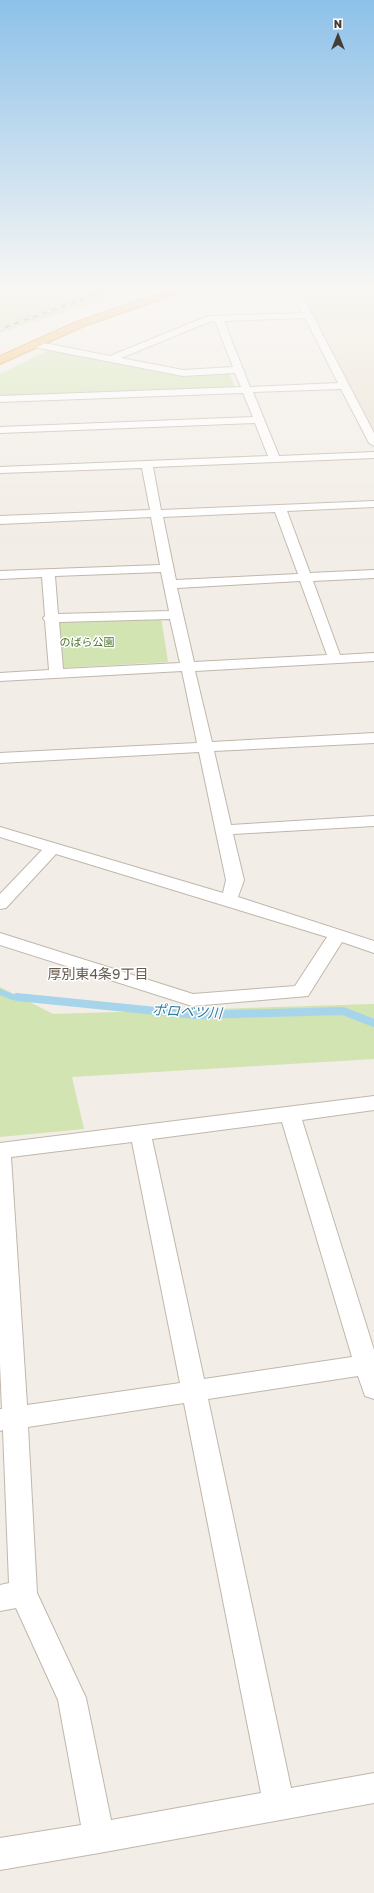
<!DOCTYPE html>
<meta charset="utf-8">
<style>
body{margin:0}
#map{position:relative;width:374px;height:1893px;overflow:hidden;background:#f2ede6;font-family:"Golos Text",sans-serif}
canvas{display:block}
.north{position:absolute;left:318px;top:16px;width:40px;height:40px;-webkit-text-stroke:3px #fff;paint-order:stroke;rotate:0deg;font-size:11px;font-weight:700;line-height:16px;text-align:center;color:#443d36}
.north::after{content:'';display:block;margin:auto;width:14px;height:18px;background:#443d36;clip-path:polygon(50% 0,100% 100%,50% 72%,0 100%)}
</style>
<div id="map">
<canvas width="374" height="1893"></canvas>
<div class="north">N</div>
</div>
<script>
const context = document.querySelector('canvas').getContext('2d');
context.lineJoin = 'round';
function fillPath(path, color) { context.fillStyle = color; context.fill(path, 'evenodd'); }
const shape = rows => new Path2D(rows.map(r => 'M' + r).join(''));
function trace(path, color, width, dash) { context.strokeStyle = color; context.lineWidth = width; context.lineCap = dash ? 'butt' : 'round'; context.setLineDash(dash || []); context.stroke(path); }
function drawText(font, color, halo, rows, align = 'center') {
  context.font = font + ' "Golos Text","Noto Sans JP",sans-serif'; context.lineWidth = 3; context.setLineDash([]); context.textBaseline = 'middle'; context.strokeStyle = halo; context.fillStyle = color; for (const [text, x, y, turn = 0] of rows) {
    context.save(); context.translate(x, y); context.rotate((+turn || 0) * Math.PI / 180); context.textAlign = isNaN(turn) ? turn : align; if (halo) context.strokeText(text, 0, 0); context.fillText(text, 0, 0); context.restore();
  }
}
fillPath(shape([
 [322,290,374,290,374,430,304,300,306,296]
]), '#eae1d1');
fillPath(shape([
 [0,290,135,290,0,333],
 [374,294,374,311,318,313,309,296],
 [48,350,178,374,229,372,235,387,0,396,0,374],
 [161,617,168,662,60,668,56,620],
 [0,987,53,1014,374,1004,374,1059,72,1077,84,1129,0,1137]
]), '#d1e4b1');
trace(shape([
 [0,992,13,997,27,998]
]), '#a6d5eb', 6);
trace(shape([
 [17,997,196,1015,343,1011,374,1023]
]), '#a6d5eb', 8);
const street = shape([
 [270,290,283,290,298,293,309,290,320,290,319,292,303,297,374,433,374,446,369,443,341,389,253,392,279,456,374,452,374,458,153,467,161,510,374,501,374,507,287,511,310,573,374,570,374,578,313,581,340,655,374,653,374,661,195,671,212,742,374,733,374,743,214,751,231,825,374,816,374,826,233,834,244,880,238,897,374,941,374,953,342,942,308,996,192,1006,0,945,0,933,193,994,295,986,327,937,56,854,6,908,0,909,0,894,42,850,0,837,0,827,223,893,226,880,199,752,0,763,0,753,197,743,182,671,0,681,0,673,49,670,45,621,43,618,45,616,42,577,0,579,0,571,160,565,151,517,0,524,0,516,150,510,142,468,0,473,0,467,268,456,255,423,0,433,0,427,253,417,243,393,0,402,0,396,241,387,235,373,183,376,34,347,29,344,34,341,110,356,208,316,302,313,295,298,271,292,270,290],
 [305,318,338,383,250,387,224,321,305,318],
 [215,321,233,367,183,370,121,358,209,322,215,321],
 [275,512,298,574,176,580,163,517,275,512],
 [161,572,169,611,58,614,55,576,161,572],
 [300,581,327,655,194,662,177,588,300,581],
 [170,619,180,663,63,669,59,622,170,619],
 [374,1096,374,1110,302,1120,374,1350,374,1399,365,1396,358,1376,208,1399,291,1788,374,1773,374,1803,99,1853,0,1870,0,1838,81,1825,58,1700,16,1608,0,1611,0,1585,9,1583,3,1430,0,1431,0,1409,2,1409,0,1364,0,1143,374,1096],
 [282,1122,352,1357,204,1379,152,1139,282,1122],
 [132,1142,180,1383,27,1405,11,1157,132,1142],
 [184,1403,261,1793,111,1820,86,1698,37,1593,28,1427,184,1403]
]);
const highway = shape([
 [170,290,184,290,183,292,84,326,0,364,0,356,76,322,170,290]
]);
trace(street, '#c0b7ac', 2);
trace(highway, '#d3903f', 2);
fillPath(street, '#fff');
fillPath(highway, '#f5bd6e');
const rail = shape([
 [0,329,108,290]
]);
trace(rail, '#959595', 2.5);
trace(rail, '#fff', 1.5, [5]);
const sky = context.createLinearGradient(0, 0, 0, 555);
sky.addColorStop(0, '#8dc1e9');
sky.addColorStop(0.52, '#f9f7f4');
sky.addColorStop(1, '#f9f7f400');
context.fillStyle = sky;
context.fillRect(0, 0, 374, 555);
drawText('11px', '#4d722d', '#fff', [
 ["のばら公園",87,643]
]);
drawText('14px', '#665a4e', '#fff', [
 ["厚別東4条9丁目",98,975]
]);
drawText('italic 14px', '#347ca1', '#fff', [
 ["ポロベツ川",187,1012,3]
]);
</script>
